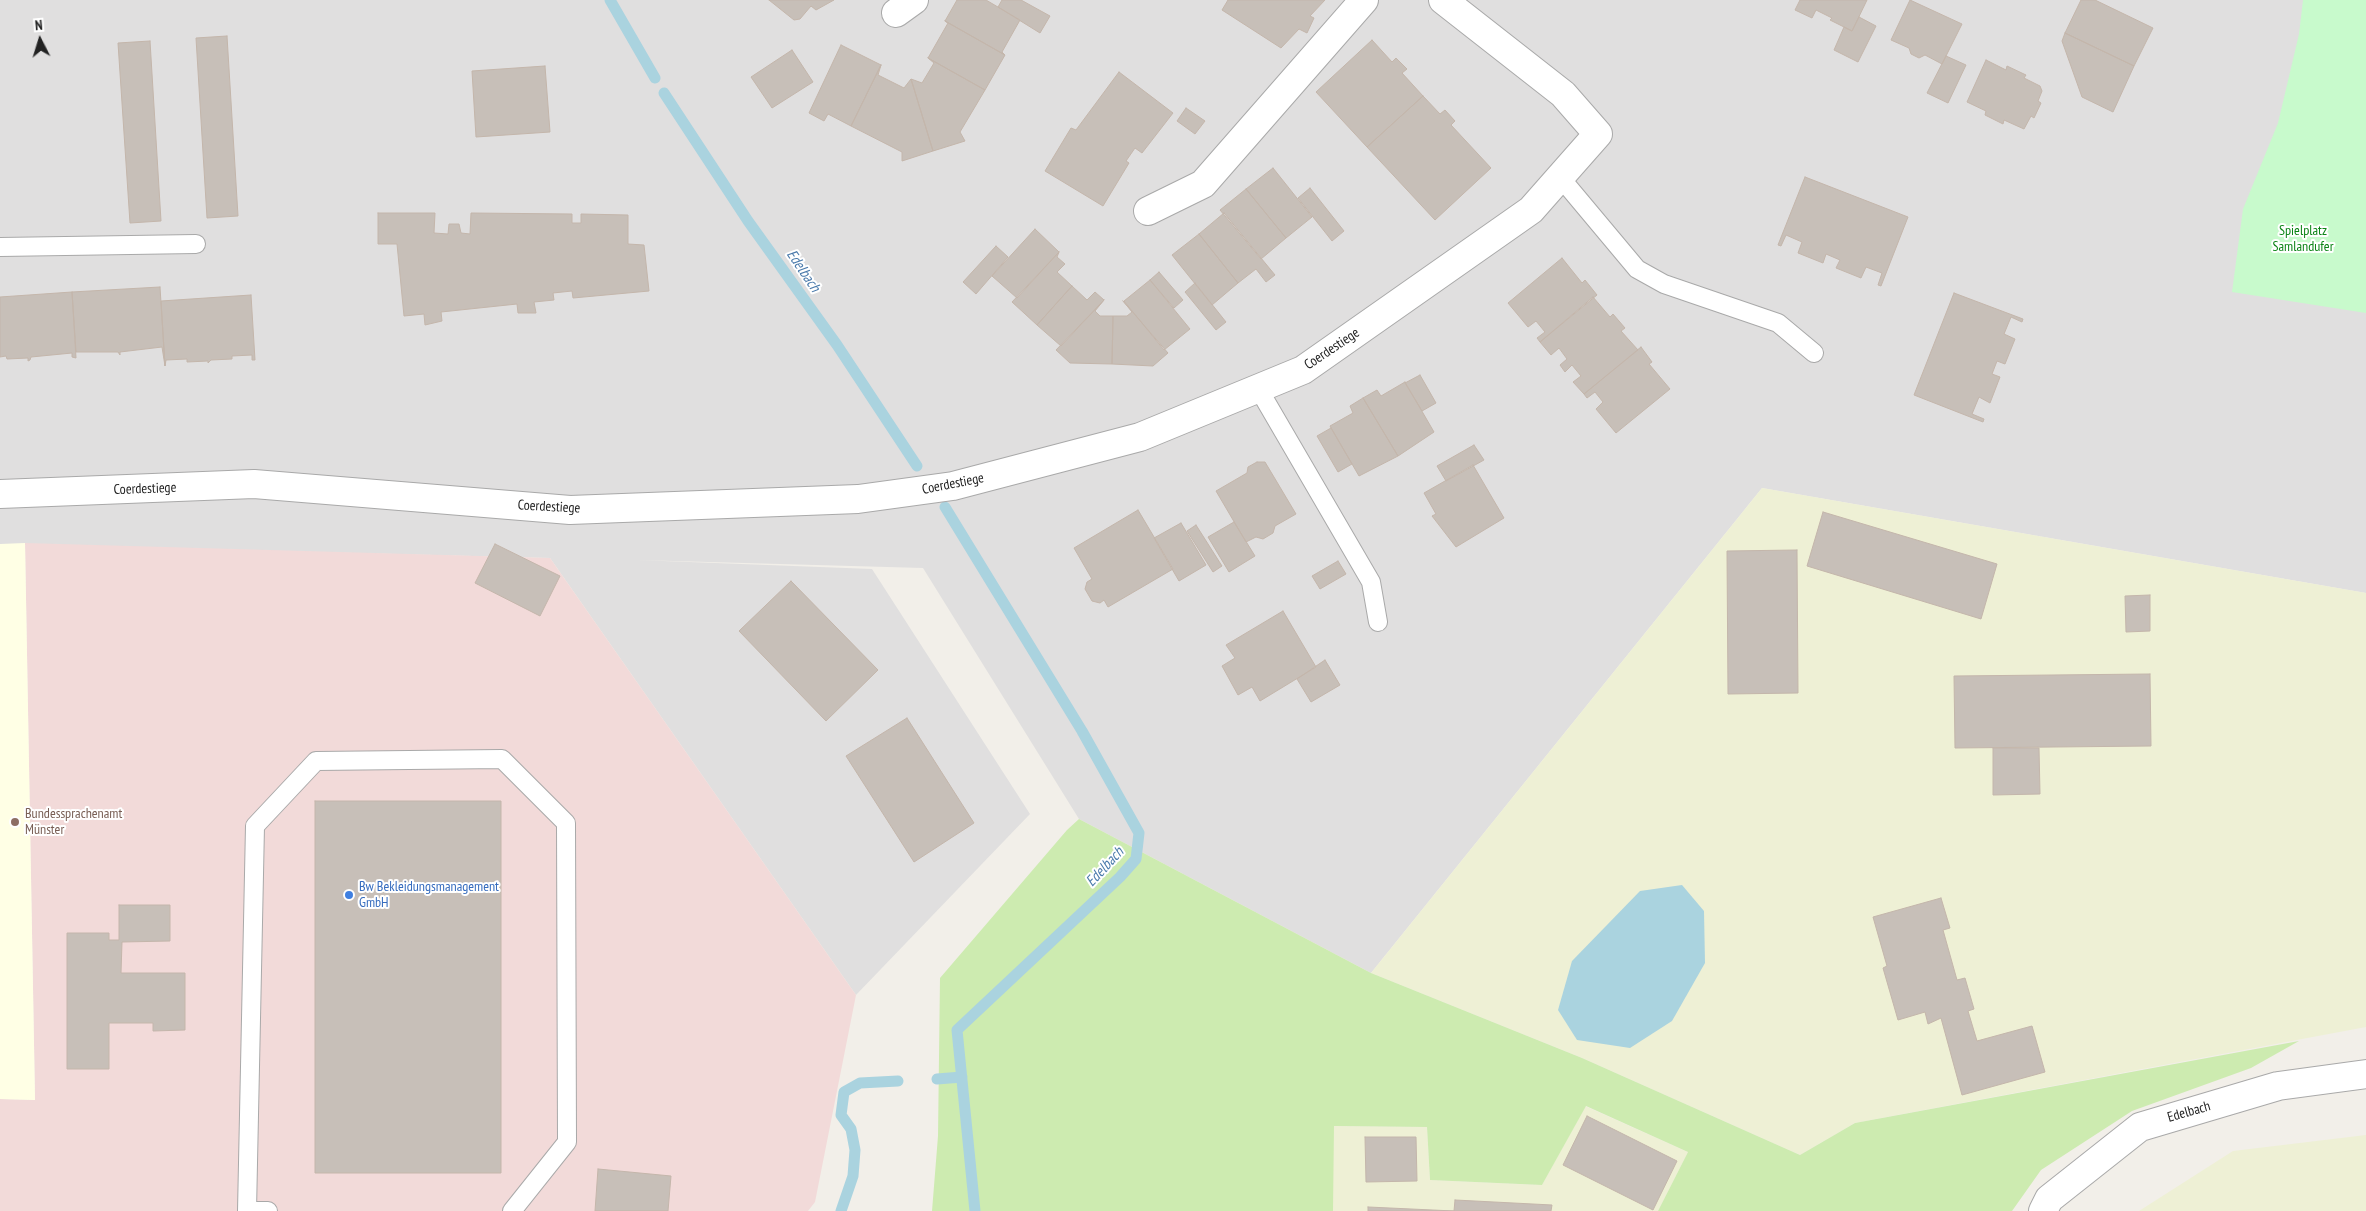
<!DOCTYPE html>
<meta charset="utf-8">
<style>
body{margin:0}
#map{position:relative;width:2366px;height:1211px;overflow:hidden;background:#f2efe9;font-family:"PT Sans Narrow",sans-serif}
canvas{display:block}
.north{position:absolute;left:15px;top:15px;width:50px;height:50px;-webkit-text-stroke:4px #fff;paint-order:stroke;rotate:355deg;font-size:14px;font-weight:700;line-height:20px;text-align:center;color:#222}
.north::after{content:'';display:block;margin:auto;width:18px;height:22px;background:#222;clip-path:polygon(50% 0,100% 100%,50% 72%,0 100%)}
</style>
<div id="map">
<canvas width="2366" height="1211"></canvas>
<div class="north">N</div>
</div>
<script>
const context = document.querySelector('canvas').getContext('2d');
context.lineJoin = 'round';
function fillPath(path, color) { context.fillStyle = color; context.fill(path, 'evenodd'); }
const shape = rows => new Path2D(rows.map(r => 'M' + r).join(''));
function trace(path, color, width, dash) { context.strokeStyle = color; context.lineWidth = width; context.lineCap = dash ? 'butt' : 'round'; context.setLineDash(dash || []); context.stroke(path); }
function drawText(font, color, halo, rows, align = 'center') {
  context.font = font + ' "PT Sans Narrow",sans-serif'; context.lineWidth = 4; context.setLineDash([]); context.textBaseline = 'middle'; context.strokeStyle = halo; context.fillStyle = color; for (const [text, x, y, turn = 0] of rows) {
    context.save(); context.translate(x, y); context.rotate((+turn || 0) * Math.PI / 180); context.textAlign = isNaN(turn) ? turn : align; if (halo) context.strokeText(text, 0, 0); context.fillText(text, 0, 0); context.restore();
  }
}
fillPath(shape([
 [0,0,2355,0,2366,131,2366,593,1762,488,1371,973,1079,819,923,568,637,560,872,569,1030,814,856,995,550,558,0,544]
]), '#e0dfdf');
fillPath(shape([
 [25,543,550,558,856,995,815,1202,808,1211,0,1211,0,1099,35,1100]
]), '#f2dad9');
fillPath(shape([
 [25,543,35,1100,0,1099,0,544]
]), '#ffffe5');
fillPath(shape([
 [1762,488,2366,593,2366,1027,1855,1123,1800,1155,1582,1058,1371,973],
 [1585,1106,1688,1152,1658,1211,1333,1211,1333,1126,1427,1127,1430,1180,1542,1185],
 [2366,1135,2366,1211,2139,1211,2233,1151]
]), '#eef0d5');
fillPath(shape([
 [1079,819,1371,973,1582,1058,1800,1155,1855,1123,2299,1041,2251,1068,2132,1111,2041,1170,2012,1211,1658,1211,1688,1152,1586,1106,1542,1185,1430,1180,1427,1127,1334,1126,1333,1211,932,1211,938,1136,940,978,1067,830]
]), '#cdebb0');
fillPath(shape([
 [2303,0,2366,0,2366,313,2232,292,2243,209,2278,123,2299,34]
]), '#c8facc');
fillPath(shape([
 [1682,885,1704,911,1705,963,1672,1021,1630,1048,1577,1040,1558,1010,1572,961,1640,891]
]), '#aad3df');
trace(shape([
 [610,0,655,78],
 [664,93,748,221,837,345,917,466],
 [945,507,1082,731,1139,833,1136,859,1120,877,957,1030,975,1211],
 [937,1079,962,1077],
 [841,1211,853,1176,855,1150,851,1129,841,1115,844,1092,860,1083,898,1081]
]), '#aad3df', 11);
const building = shape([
 [769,0,834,0,816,10,811,6,800,19,794,20,769,0],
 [957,0,986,0,1020,20,1002,52,1005,55,945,21,957,0],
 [1002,0,1021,0,1050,16,1040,33,998,7,1002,0],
 [1228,0,1325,0,1310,16,1314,18,1307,33,1299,29,1281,48,1222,10,1228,0],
 [1800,0,1867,0,1852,31,1830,20,1832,18,1816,10,1812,18,1795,10,1800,0],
 [1910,0,1962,24,1942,64,1925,55,1919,58,1911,54,1909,48,1891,40,1910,0],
 [2081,0,2095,0,2153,28,2134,66,2065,33,2081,0],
 [1859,17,1876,26,1858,62,1834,50,1844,27,1852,31,1859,17],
 [945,21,1005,55,985,90,928,58,948,23,945,21],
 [2065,33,2134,66,2113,112,2082,97,2062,41,2065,33],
 [227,36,238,216,207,218,196,38,227,36],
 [1372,40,1392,62,1396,58,1407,69,1402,73,1423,96,1367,147,1316,92,1372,40],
 [150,41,161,221,130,223,118,43,150,41],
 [841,45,881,65,851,126,828,114,824,121,809,113,841,45],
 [792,50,813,82,772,108,751,77,792,50],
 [1946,56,1966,65,1948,103,1927,93,1946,56],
 [928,58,985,90,960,132,965,141,933,151,911,79,922,83,934,63,928,58],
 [1986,60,2006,70,2007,66,2026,75,2024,78,2040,86,2042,91,2038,101,2041,103,2034,118,2031,116,2024,129,2004,120,2003,124,1985,115,1986,111,1967,102,1986,60],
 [881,65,878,75,904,88,911,79,933,151,902,161,902,152,851,126,881,65],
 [545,66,550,132,476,137,472,71,545,66],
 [1119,72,1173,113,1142,153,1135,148,1126,161,1129,163,1103,206,1045,171,1071,128,1076,130,1119,72],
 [1423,96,1440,114,1445,110,1455,121,1451,125,1491,168,1435,220,1367,147,1423,96],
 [1186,108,1205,121,1195,134,1177,121,1186,108],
 [1273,168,1312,217,1286,238,1246,189,1273,168],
 [1805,177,1908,217,1881,286,1878,285,1882,273,1866,267,1861,278,1836,268,1840,260,1826,254,1823,263,1798,253,1802,242,1786,235,1781,246,1778,245,1805,177],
 [1310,188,1344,231,1332,241,1298,198,1310,188],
 [1246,189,1286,238,1261,259,1220,210,1246,189],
 [378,213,435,213,434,233,448,234,449,224,459,224,461,233,470,234,471,213,572,214,572,223,581,223,581,214,628,215,628,244,644,245,649,291,573,298,572,291,553,293,554,300,534,302,536,313,518,313,517,304,441,312,442,321,425,325,424,314,404,316,397,244,378,244,378,213],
 [1224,213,1275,275,1266,282,1256,269,1238,283,1199,234,1224,213],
 [1035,229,1059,252,1017,298,992,276,1035,229],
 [1199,234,1238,283,1212,305,1172,255,1199,234],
 [996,246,1008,257,976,294,963,282,996,246],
 [1059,252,1057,257,1065,264,1057,272,1072,286,1037,325,1012,302,1059,252],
 [1562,258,1582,283,1585,280,1597,295,1540,342,1537,338,1545,332,1536,321,1528,327,1508,303,1562,258],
 [1159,272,1183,300,1174,308,1150,280,1159,272],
 [1150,280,1190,329,1164,350,1124,301,1150,280],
 [1195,283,1226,322,1216,330,1185,292,1195,283],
 [1072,286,1087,300,1095,292,1104,300,1061,346,1037,325,1072,286],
 [160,287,165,366,162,347,120,352,120,355,118,352,76,352,72,292,160,287],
 [72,292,76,358,72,357,72,353,31,357,30,360,28,361,28,358,7,359,6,356,0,357,0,297,72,292],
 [1954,293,2023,319,2022,322,2011,317,2004,334,2015,339,2005,364,1997,361,1992,374,2000,377,1990,403,1979,397,1972,414,1984,419,1983,422,1914,395,1954,293],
 [251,295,255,360,252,360,252,355,232,356,232,359,211,360,208,363,208,361,187,362,187,359,166,360,165,366,161,301,251,295],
 [1593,297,1610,317,1613,314,1625,328,1621,331,1638,350,1584,394,1573,382,1581,376,1572,365,1565,372,1560,365,1567,359,1559,348,1551,355,1540,342,1593,297],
 [1104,300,1095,311,1100,316,1113,316,1112,364,1070,363,1056,350,1104,300],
 [1123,301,1168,353,1153,366,1112,364,1113,316,1127,316,1132,312,1123,301],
 [1641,347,1652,362,1649,364,1670,389,1616,433,1596,409,1603,402,1595,392,1587,398,1584,394,1641,347],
 [1420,375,1436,403,1422,411,1405,383,1420,375],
 [1405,382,1434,432,1398,456,1363,398,1377,390,1381,396,1405,382],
 [1363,398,1398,456,1359,476,1330,426,1353,413,1350,406,1363,398],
 [1331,428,1352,464,1338,472,1317,436,1331,428],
 [1474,445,1484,460,1446,481,1437,466,1474,445],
 [1257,462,1265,462,1296,514,1275,526,1273,533,1263,539,1256,537,1246,542,1216,491,1247,473,1248,467,1257,462],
 [1473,465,1504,518,1456,547,1432,516,1436,514,1424,493,1473,465],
 [1138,510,1173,569,1108,607,1104,600,1100,603,1092,601,1085,589,1087,582,1092,579,1074,548,1138,510],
 [1823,512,1997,564,1981,619,1807,566,1823,512],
 [1234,522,1255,556,1229,572,1208,537,1234,522],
 [1181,523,1206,565,1179,581,1154,538,1181,523],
 [1196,525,1222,566,1213,572,1187,531,1196,525],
 [495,544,560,576,540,616,475,583,495,544],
 [1797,550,1798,693,1728,694,1727,551,1797,550],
 [1338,561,1346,574,1320,589,1312,576,1338,561],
 [791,581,878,670,826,721,739,631,791,581],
 [2150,595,2150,631,2126,632,2125,596,2150,595],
 [1283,611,1316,667,1260,701,1252,687,1238,695,1222,666,1235,658,1226,645,1283,611],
 [1325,660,1340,685,1311,702,1297,679,1325,660],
 [2150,674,2151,746,1955,748,1954,676,2150,674],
 [907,718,974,823,914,862,846,756,907,718],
 [1993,748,2039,748,2040,794,1993,795,1993,748],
 [315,801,501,801,501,1173,315,1173,315,801],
 [1941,898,1950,928,1943,930,1957,980,1965,978,1974,1009,1968,1011,1977,1041,2032,1026,2045,1072,1962,1095,1941,1018,1928,1024,1925,1012,1898,1020,1883,968,1887,966,1873,917,1941,898],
 [119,905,170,905,170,941,122,942,121,973,185,973,185,1030,153,1031,153,1023,109,1023,109,1069,67,1069,67,933,109,933,109,940,119,940,119,905],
 [1587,1116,1677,1161,1653,1210,1563,1165,1587,1116],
 [1365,1137,1416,1137,1417,1181,1366,1182,1365,1137],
 [598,1169,671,1176,668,1211,595,1211,598,1169],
 [1455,1200,1552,1205,1551,1211,1454,1211,1455,1200],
 [1368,1207,1454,1211,1368,1211,1368,1207]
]);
fillPath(building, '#c7bfb8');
trace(building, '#c4b6ab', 1);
const service = shape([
 [1560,177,1637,269,1664,284,1778,323,1814,353],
 [0,247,196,244],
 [1258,388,1371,582,1378,622],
 [247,1211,255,826,316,761,502,759,566,823,567,1142,512,1211],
 [247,1211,268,1211]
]);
const minor = shape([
 [896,13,914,0],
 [1148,211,1203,184,1364,0],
 [0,494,254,484,570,510,858,499,953,486,1140,437,1303,370,1531,210,1598,134,1563,94,1443,0],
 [2043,1211,2049,1199,2140,1127,2278,1086,2366,1074]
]);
trace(service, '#a9a9a9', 20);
trace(minor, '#a9a9a9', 30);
trace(service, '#fff', 18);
trace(minor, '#fff', 28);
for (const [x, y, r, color] of [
 [15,822,5,"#8d6e63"],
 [349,895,5,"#3f7fe0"]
]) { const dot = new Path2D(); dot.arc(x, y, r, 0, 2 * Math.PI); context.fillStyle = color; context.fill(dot); trace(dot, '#fff', 2); }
drawText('14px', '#0c8416', '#fff', [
 ["Spielplatz",2303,231],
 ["Samlandufer",2303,247]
]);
drawText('14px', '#222', '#fff', [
 ["Coerdestiege",1332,349,-34],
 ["Coerdestiege",953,484,-11],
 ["Coerdestiege",145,489,-2],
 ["Coerdestiege",549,507,3],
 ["Edelbach",2189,1112,-16]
]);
drawText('14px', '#785e54', '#fff', [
 ["Bundessprachenamt",25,814],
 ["Münster",25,830]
], 'left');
drawText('14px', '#366cbe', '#fff', [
 ["Bw Bekleidungsmanagement",359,887],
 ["GmbH",359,903]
], 'left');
drawText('italic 15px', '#4a7aab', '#fff', [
 ["Edelbach",803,271,56],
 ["Edelbach",1105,867,-47]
]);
</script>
